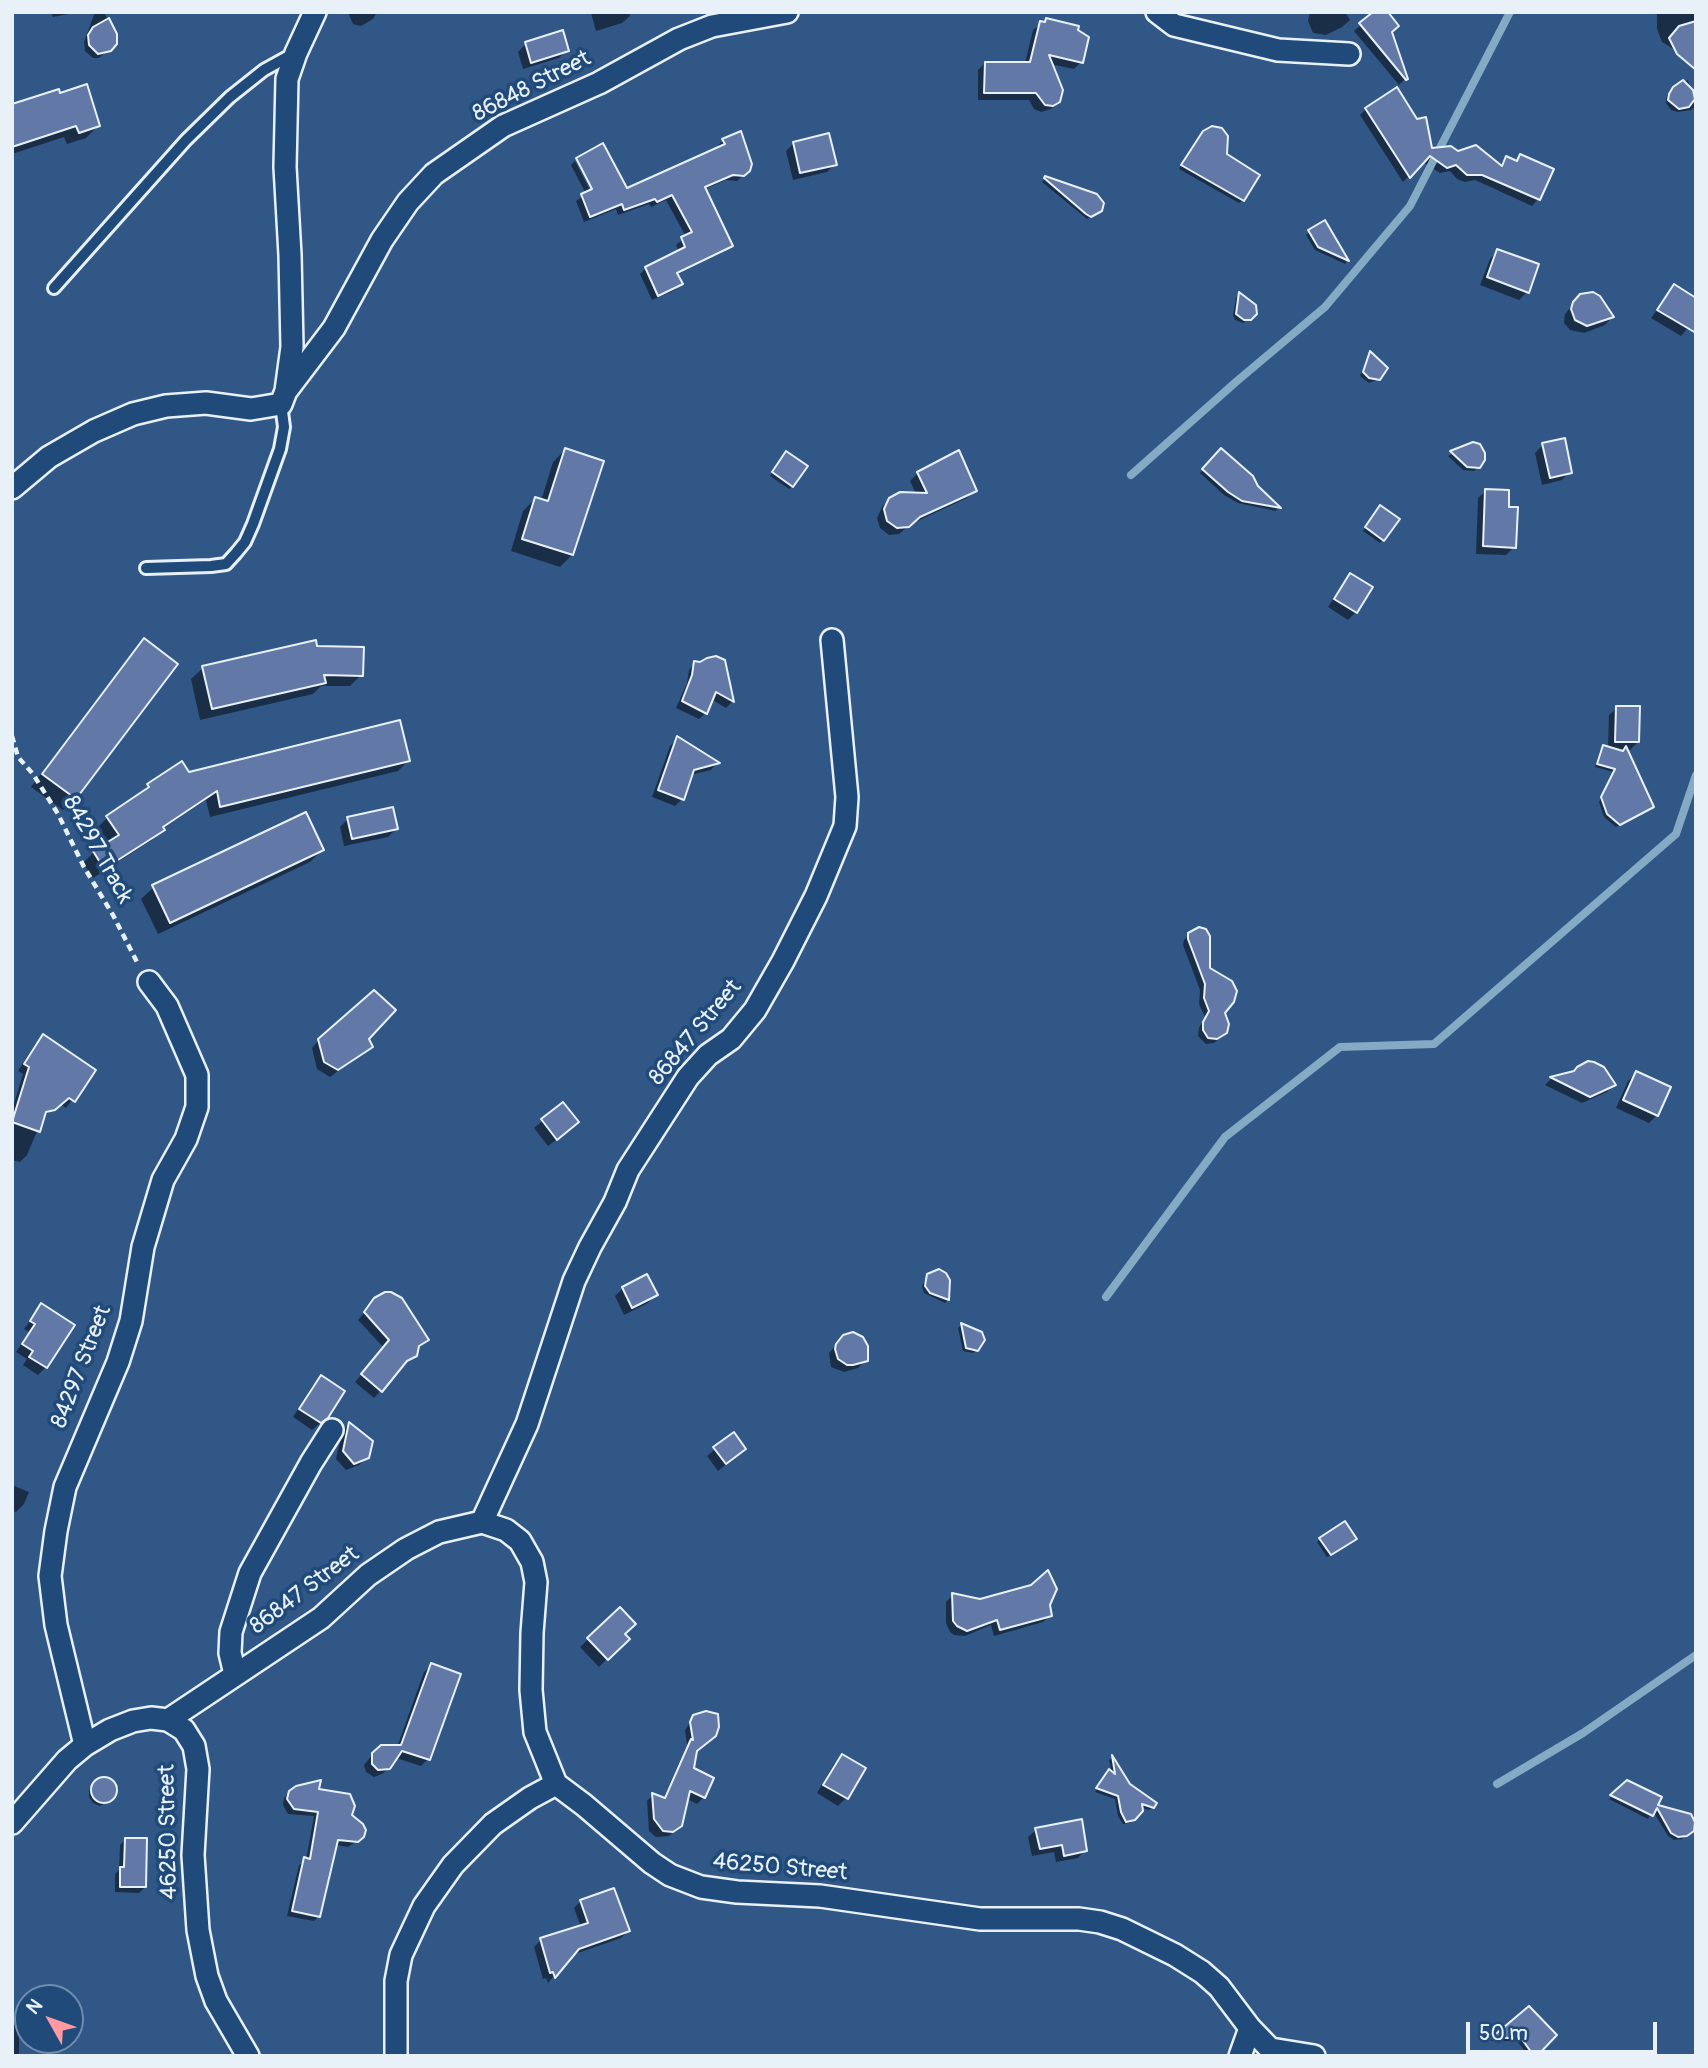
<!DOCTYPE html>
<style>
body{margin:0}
#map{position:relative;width:1708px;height:2068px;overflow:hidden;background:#315787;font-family:Pangolin,sans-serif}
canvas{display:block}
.frame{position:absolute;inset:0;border:14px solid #e8f1f8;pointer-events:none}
.north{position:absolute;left:14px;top:1984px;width:70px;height:70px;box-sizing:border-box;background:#1f4a7a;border:2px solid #6f8dac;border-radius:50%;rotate:310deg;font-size:19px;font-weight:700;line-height:28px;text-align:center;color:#e8f1f8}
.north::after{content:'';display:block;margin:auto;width:24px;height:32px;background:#ff9aa2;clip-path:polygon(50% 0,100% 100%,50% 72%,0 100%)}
.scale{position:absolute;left:1466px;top:2022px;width:191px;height:32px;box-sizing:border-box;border:4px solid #e8f1f8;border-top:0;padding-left:9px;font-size:21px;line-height:24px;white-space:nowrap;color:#e8f1f8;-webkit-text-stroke:5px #1f4a7a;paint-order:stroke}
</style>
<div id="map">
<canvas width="1708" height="2068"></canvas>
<div class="frame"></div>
<div class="north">N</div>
<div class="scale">50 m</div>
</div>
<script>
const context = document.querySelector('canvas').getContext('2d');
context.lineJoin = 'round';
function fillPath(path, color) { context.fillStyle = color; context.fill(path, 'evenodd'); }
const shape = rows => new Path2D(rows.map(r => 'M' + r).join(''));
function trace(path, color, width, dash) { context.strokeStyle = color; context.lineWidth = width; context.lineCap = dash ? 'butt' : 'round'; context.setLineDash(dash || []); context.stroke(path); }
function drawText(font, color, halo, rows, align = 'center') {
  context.font = font + ' Pangolin,sans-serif'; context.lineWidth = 7; context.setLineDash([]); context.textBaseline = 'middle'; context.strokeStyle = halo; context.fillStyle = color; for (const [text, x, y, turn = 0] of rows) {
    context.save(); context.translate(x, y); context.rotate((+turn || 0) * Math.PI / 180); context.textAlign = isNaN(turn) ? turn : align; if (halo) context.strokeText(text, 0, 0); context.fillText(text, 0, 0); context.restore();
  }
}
fillPath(shape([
 [51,12,79,12,53,17],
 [95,12,104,12,115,34,115,43,99,58,93,58,85,51,84,42],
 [348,12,377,12,373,19,361,26,353,24],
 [629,12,630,16,622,23,596,31,591,13],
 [1310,12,1345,12,1350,20,1342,27,1326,35,1313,33,1308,21],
 [1376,12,1390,32,1406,78,1399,85,1354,31],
 [1657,12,1696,12,1696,63,1662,42,1657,29],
 [1046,20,1081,62,1074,69,1050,64,1058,101,1051,109,1041,112,1034,109,1029,100,978,100,978,70,985,63,1025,63,1033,30],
 [526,44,567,50,559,58,523,69,518,52],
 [1688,80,1695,107,1691,110,1678,112,1671,110,1666,103,1667,95],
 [59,95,98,126,86,138,67,144,64,137,12,154,12,106],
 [1366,109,1430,149,1458,153,1499,166,1506,158,1515,162,1520,157,1551,170,1538,199,1532,206,1475,180,1465,182,1457,179,1450,171,1440,173,1423,162,1403,182,1360,115],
 [1208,130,1225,155,1243,200,1239,203,1179,169,1192,148],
 [723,140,749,170,737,181,726,180,705,189,731,245,725,251,676,275,681,284,675,290,652,300,640,274,646,268,679,252,676,245,686,237,666,200,651,207,649,204,618,215,616,209,584,222,576,201,586,194,571,165,575,161,594,198,626,190,719,149,718,146],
 [794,143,835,164,827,172,793,180,786,151],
 [1045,178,1098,213,1087,219,1042,182],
 [1324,223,1347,261,1345,264,1315,250,1306,235],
 [1498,251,1527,292,1519,300,1480,285,1490,259],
 [1674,286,1696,318,1681,336,1651,318],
 [1239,295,1251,317,1243,323,1235,320,1233,315,1236,298],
 [1579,298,1612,317,1605,325,1584,333,1570,330,1564,323,1565,314],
 [1370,353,1379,379,1369,383,1360,376],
 [1473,443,1478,467,1474,471,1463,470,1448,456],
 [1543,445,1570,472,1562,480,1542,485,1535,453],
 [565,450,572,555,560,567,511,551,523,511,535,499,541,501,553,462],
 [1221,451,1278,508,1276,511,1238,503,1224,495,1200,473],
 [782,457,792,486,789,489,770,476],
 [918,473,975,490,967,498,911,524,899,534,889,535,880,528,877,518,882,507,890,499,916,494,910,481],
 [1486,491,1507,508,1514,547,1506,555,1476,554,1478,498],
 [1377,511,1383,539,1380,543,1363,531],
 [1351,575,1371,587,1356,612,1348,620,1328,607,1343,583],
 [144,641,176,664,75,798,63,810,31,787,132,653],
 [316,648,361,675,350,686,321,686,313,694,200,720,191,679,203,668],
 [723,661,732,702,726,708,711,699,706,713,699,719,676,708,687,683,689,670,695,663],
 [1617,708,1638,742,1630,750,1626,750,1652,807,1616,827,1604,817,1599,802,1613,772,1595,767,1600,750,1604,747,1608,748,1609,715],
 [677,739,717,763,711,770,690,775,682,799,675,806,652,797,670,746],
 [408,761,398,771,210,817,206,800,162,829,152,840,93,878,83,863,94,852,107,844,97,828,107,818,138,797,148,785,188,774],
 [348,819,396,829,388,837,344,846,340,827],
 [322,850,310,862,158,934,141,899,154,887],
 [1189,935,1209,969,1223,1013,1220,1037,1214,1043,1206,1044,1198,1036,1199,1028,1205,1017,1199,1004,1200,990,1183,945,1184,940],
 [43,1036,94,1070,66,1108,60,1104,43,1117,27,1155,20,1162,12,1160,12,1110,23,1074,18,1071,36,1043],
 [367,1038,371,1046,330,1077,317,1069,312,1048,319,1040],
 [1573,1073,1614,1085,1607,1092,1582,1103,1545,1085,1551,1079],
 [1636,1073,1657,1115,1649,1123,1616,1108,1628,1081],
 [563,1104,569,1130,548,1146,534,1128],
 [646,1276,655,1295,648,1303,624,1315,615,1296,623,1288],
 [928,1276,947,1276,948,1300,945,1303,924,1293,922,1286],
 [375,1300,427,1340,417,1349,415,1356,401,1367,374,1398,355,1382,384,1348,358,1320],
 [42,1306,73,1326,46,1367,38,1375,23,1365,27,1359,16,1352,29,1332,24,1329],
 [961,1325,978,1331,977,1350,973,1353,963,1351,958,1328],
 [843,1337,866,1360,858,1368,844,1372,831,1367,829,1353],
 [321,1378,327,1417,312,1430,293,1417,313,1385],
 [349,1424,368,1457,359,1465,346,1470,336,1459,342,1431],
 [715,1449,744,1449,718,1471,707,1456],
 [12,1485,29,1492,24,1504,16,1512,12,1511],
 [1320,1539,1351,1542,1327,1557,1317,1542],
 [953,1595,980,1601,1048,1605,1050,1615,1043,1622,994,1636,991,1625,965,1636,954,1635,950,1632,946,1623,946,1602],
 [620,1610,623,1634,627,1639,599,1667,580,1647],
 [432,1665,428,1759,421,1766,396,1758,384,1773,374,1777,366,1772,364,1765,378,1748,397,1747,424,1672],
 [694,1717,695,1752,692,1770,704,1797,697,1804,687,1799,676,1829,669,1836,656,1837,649,1831,647,1801,653,1795,663,1799,687,1745,685,1730],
 [842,1756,863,1768,846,1798,838,1806,817,1793,834,1764],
 [1112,1758,1129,1786,1153,1807,1149,1810,1140,1807,1140,1813,1130,1823,1123,1824,1118,1816,1115,1799,1095,1792,1106,1775,1112,1773,1109,1760],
 [103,1779,110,1780,115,1785,115,1797,100,1806,93,1803,89,1797,89,1790],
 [1627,1782,1656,1806,1686,1835,1682,1839,1674,1840,1668,1836,1653,1811,1648,1819,1609,1799],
 [317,1790,350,1815,360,1839,348,1847,335,1845,319,1916,314,1921,287,1916,299,1865,306,1860,314,1816,288,1814,283,1805,284,1798,290,1792],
 [1036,1830,1085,1850,1078,1858,1056,1862,1054,1852,1032,1856,1028,1837],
 [126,1839,145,1887,139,1893,115,1892,115,1874,119,1870,120,1845],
 [581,1901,628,1931,621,1938,572,1955,548,1983,546,1978,543,1979,534,1947,541,1940,581,1927,574,1908],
 [1528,2008,1535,2056,1529,2056,1517,2041,1490,2041],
 [12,2025,19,2025,19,2056,12,2056]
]), '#0007');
trace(shape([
 [1131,475,1237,381,1325,307,1410,206,1510,12],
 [1106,1297,1225,1137,1340,1047,1434,1044,1676,834,1696,775],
 [1497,1784,1583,1733,1696,1655]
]), '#85aac3', 8);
const building = shape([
 [1373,12,1388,12,1399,26,1392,32,1408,79,1406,80,1359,23,1373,12],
 [109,18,117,34,117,44,111,51,98,54,89,45,88,35,93,27,109,18],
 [1046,18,1079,26,1078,30,1089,37,1083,63,1049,55,1063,90,1060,102,1053,106,1045,105,1036,93,984,93,985,62,1030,62,1040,21,1045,22,1046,18],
 [1696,21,1696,70,1677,54,1669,38,1679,26,1696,21],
 [563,30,569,51,531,63,525,42,563,30],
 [1683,80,1693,90,1695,99,1689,107,1679,109,1668,100,1669,94,1673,87,1683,80],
 [87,84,100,126,79,133,76,126,12,147,12,104,59,89,60,93,87,84],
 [1397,87,1417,119,1426,117,1432,148,1451,146,1458,151,1476,145,1502,166,1506,156,1517,161,1520,154,1554,169,1540,200,1482,175,1467,175,1456,165,1447,168,1430,156,1410,178,1365,108,1397,87],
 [1212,126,1222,128,1228,136,1227,154,1260,175,1244,201,1181,165,1203,131,1212,126],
 [741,131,752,164,750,171,744,176,733,175,705,187,733,246,677,273,683,284,658,296,645,267,685,247,681,237,692,232,672,195,657,202,655,199,624,210,622,204,590,217,581,194,592,189,576,158,603,143,627,188,725,144,722,139,741,131],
 [829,133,837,165,800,173,793,142,829,133],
 [1045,176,1097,194,1104,203,1102,211,1091,217,1086,214,1044,178,1045,176],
 [1325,220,1349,261,1318,247,1308,230,1325,220],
 [1497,249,1539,264,1529,293,1487,277,1497,249],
 [1674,284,1696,298,1696,333,1657,310,1674,284],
 [1239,292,1256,305,1257,314,1251,320,1244,320,1236,314,1239,292],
 [1593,292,1600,296,1614,317,1587,326,1575,320,1571,309,1573,302,1580,294,1593,292],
 [1370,351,1388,368,1380,380,1369,378,1363,372,1370,351],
 [1565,438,1572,473,1550,478,1542,443,1565,438],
 [1473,442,1480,444,1485,453,1485,460,1480,468,1467,467,1450,451,1473,442],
 [565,448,604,461,573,555,522,539,535,497,548,501,565,448],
 [1221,448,1253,476,1258,486,1281,508,1242,501,1228,492,1202,469,1221,448],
 [959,450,977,491,920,517,909,527,897,528,887,521,884,509,889,498,900,492,927,493,917,472,959,450],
 [786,451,808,466,793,487,772,472,786,451],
 [1485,489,1509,490,1509,507,1518,507,1516,548,1483,546,1485,489],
 [1380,505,1400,519,1384,541,1365,527,1380,505],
 [1350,573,1373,587,1357,613,1334,599,1350,573],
 [144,638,178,664,76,799,42,774,144,638],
 [316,640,317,646,364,647,363,676,324,675,326,683,212,709,202,666,316,640],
 [716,656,725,660,734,702,716,692,707,714,682,701,692,675,694,661,700,662,707,658,716,656],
 [1616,706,1640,706,1639,742,1615,742,1616,706],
 [400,720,410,761,220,807,217,791,163,827,165,830,104,869,93,851,119,835,106,816,149,787,147,784,182,761,189,772,400,720],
 [677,736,720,763,694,770,684,800,658,790,677,736],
 [1603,745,1623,751,1626,746,1654,807,1620,825,1607,814,1601,797,1615,769,1597,764,1603,745],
 [393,807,398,829,352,839,347,817,393,807],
 [306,812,324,850,170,923,152,885,306,812],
 [1199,927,1206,929,1210,936,1210,968,1232,981,1237,991,1234,1002,1225,1013,1229,1024,1227,1033,1217,1039,1208,1038,1203,1030,1203,1022,1209,1011,1204,998,1205,984,1188,939,1188,933,1199,927],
 [374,990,396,1010,369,1039,373,1047,338,1070,324,1062,318,1039,374,990],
 [43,1034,96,1070,75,1102,69,1098,55,1110,46,1112,40,1132,12,1122,29,1067,24,1064,43,1034],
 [1588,1061,1594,1062,1604,1067,1616,1085,1590,1097,1550,1077,1574,1071,1577,1067,1588,1061],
 [1636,1071,1671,1087,1658,1116,1623,1100,1636,1071],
 [563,1102,579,1122,557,1140,541,1119,563,1102],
 [939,1269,946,1273,950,1280,949,1300,930,1293,925,1286,927,1274,939,1269],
 [647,1274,658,1295,632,1308,622,1287,647,1274],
 [385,1292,391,1292,402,1298,429,1340,419,1346,417,1356,407,1361,382,1392,361,1374,389,1340,364,1312,374,1298,385,1292],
 [41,1303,75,1325,47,1368,29,1357,33,1351,22,1344,35,1324,30,1321,41,1303],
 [961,1323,982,1332,985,1340,978,1351,966,1348,961,1323],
 [853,1332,863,1337,868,1346,868,1361,853,1365,847,1365,838,1359,835,1349,836,1344,843,1335,853,1332],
 [321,1375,345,1391,328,1418,321,1423,299,1409,321,1375],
 [349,1422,373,1441,369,1458,354,1464,343,1451,349,1422],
 [734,1432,746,1449,726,1464,713,1447,734,1432],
 [1345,1521,1357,1539,1331,1555,1319,1538,1345,1521],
 [1048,1570,1057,1589,1050,1605,1052,1616,1000,1630,997,1620,967,1631,957,1626,953,1621,952,1593,980,1599,1031,1585,1048,1570],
 [620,1607,636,1624,625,1634,630,1639,608,1660,587,1638,620,1607],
 [431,1663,461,1674,430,1760,402,1751,390,1769,378,1770,372,1764,372,1753,381,1745,401,1745,431,1663],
 [706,1711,718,1714,719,1727,716,1736,697,1751,694,1768,714,1778,705,1798,690,1791,682,1826,673,1832,663,1831,654,1819,652,1793,665,1798,691,1739,693,1740,690,1722,693,1715,706,1711],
 [842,1754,866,1768,848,1799,823,1785,842,1754],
 [1112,1755,1130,1784,1157,1803,1154,1808,1142,1804,1143,1811,1135,1820,1126,1822,1121,1812,1118,1796,1096,1788,1109,1769,1115,1774,1112,1755],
 '91 1790a13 13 0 1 1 26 0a13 13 0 1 1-26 0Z',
 [321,1780,319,1789,350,1794,355,1806,352,1815,363,1824,366,1830,364,1837,358,1842,338,1840,320,1917,292,1911,304,1857,310,1859,318,1812,294,1809,287,1799,289,1791,296,1786,321,1780],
 [1627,1780,1662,1797,1658,1805,1691,1814,1695,1822,1694,1831,1687,1836,1678,1837,1671,1833,1657,1808,1653,1816,1610,1795,1627,1780],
 [1082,1819,1087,1851,1064,1856,1062,1845,1040,1849,1035,1828,1082,1819],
 [125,1838,147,1838,146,1887,120,1887,120,1867,124,1867,125,1838],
 [614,1888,630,1931,579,1949,555,1978,553,1972,550,1973,540,1938,588,1923,580,1900,614,1888],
 [1529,2006,1557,2035,1537,2056,1534,2056,1521,2038,1491,2038,1529,2006]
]);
fillPath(building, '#6279a7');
trace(building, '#e8f1f8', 2);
const lane = shape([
 [54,288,186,140,230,97,264,70,293,54],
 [146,568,211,566,226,564,236,553,245,542,253,524,280,449,284,427,281,404]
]);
const street = shape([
 [1157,12,1174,25,1278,50,1349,54],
 [287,390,334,328,382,240,408,202,434,174,503,126,599,83,679,39,712,26,787,12],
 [12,488,49,457,94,431,133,414,166,406,206,403,251,409,281,404,286,391,292,347,290,255,285,167,287,79,296,53,315,12],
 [482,1522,527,1424,574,1281,590,1247,615,1202,628,1170,688,1077,708,1055,731,1039,755,1010,783,961,816,896,845,826,847,797,832,640],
 [235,1674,230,1653,231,1632,250,1573,311,1463,332,1430],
 [168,1720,321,1618,368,1575,406,1549,439,1532,482,1522,506,1530,520,1541,532,1562,536,1582,532,1633,531,1690,535,1732,556,1784],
 [85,1745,56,1625,50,1576,56,1531,65,1487,118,1362,131,1321,143,1247,163,1180,186,1139,197,1107,197,1075,167,1006,149,982],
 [12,1823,67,1760,85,1745,110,1730,133,1721,151,1718,168,1720,184,1730,194,1746,198,1769,193,1855,198,1930,207,1976,216,2001,248,2056],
 [1271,2049,1314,2056],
 [396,2056,396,1981,401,1955,424,1906,453,1865,493,1824,530,1798,556,1784,584,1805,652,1863,670,1875,701,1887,737,1892,820,1896,980,1919,1079,1919,1100,1922,1122,1929,1175,1955,1202,1972,1219,1987,1250,2028,1277,2056],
 [1240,2056,1250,2028]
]);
trace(lane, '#e8f1f8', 16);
trace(street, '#e8f1f8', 26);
trace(shape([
 [12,736,18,757,33,774,58,814,84,867,113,915,138,964]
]), '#e8f1f8', 4.5, [7, 5]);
trace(lane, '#1f4a7a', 10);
trace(street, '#1f4a7a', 21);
drawText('23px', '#e8f1f8', '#1f4a7a', [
 ["86848 Street",532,87,-27],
 ["84297 Track",97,850,61],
 ["86847 Street",696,1033,-50],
 ["84297 Street",82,1367,-69],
 ["86847 Street",305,1591,-37],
 ["46250 Street",169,1832,-91],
 ["46250 Street",780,1868,5]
]);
</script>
